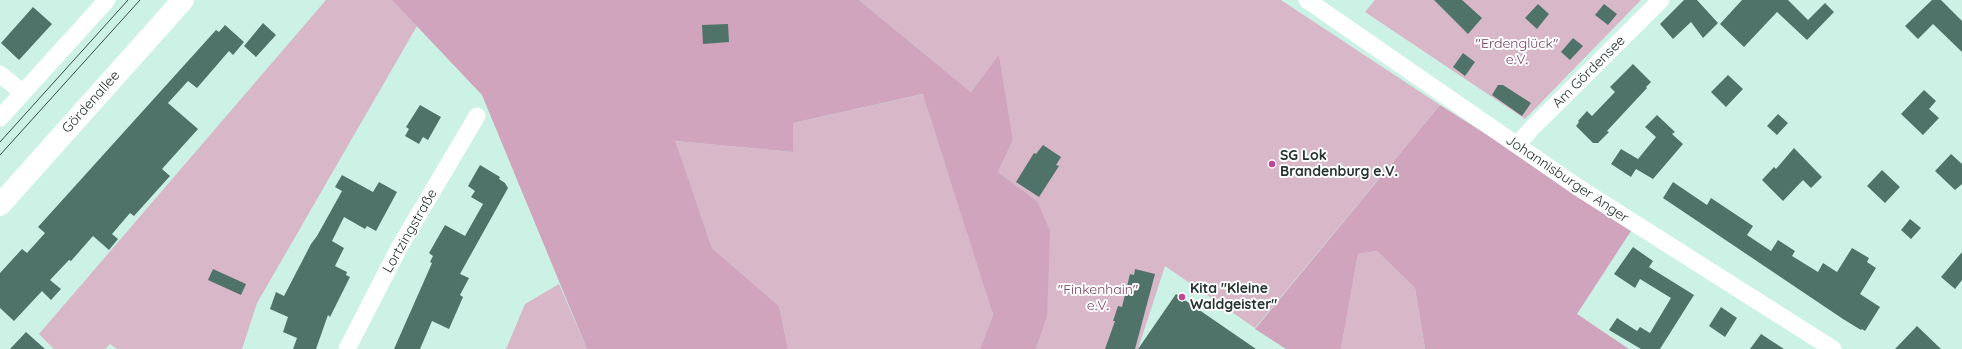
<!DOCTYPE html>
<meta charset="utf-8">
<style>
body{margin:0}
canvas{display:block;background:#ccf2e6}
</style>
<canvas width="1962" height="349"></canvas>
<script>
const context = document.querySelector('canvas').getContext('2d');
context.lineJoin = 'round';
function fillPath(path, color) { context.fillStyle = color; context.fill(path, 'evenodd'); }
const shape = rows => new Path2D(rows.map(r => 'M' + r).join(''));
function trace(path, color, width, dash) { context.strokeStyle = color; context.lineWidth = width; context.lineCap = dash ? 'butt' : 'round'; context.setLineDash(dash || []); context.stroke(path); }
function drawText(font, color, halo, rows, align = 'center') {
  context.font = font + ' Quicksand,sans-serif'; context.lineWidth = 4; context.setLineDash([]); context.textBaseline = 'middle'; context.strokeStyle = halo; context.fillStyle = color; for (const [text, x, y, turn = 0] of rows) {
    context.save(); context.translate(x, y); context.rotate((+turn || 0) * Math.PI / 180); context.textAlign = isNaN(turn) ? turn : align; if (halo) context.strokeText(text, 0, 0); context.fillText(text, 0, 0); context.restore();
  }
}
fillPath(shape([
 [326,0,392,0,417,26,257,303,242,349,117,349,110,344,105,349,54,349,39,334],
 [859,0,1281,0,1440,105,1255,328,1165,266,1138,349,1036,349,1047,317,1037,201,998,172,1013,140,999,56,971,92],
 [1375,0,1641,0,1525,119,1365,12],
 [924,94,993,315,980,349,788,349,779,306,712,248,674,141,793,152,793,123],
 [1377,251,1415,288,1425,349,1341,349,1358,254],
 [559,284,587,349,506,349,525,304]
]), '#d8b7c9');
fillPath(shape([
 [392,0,859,0,971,92,999,55,1013,140,998,172,1037,201,1050,231,1047,317,1036,349,980,349,993,315,923,94,793,123,793,152,675,141,712,248,779,306,788,349,587,349,482,95],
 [1440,105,1514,152,1631,231,1577,314,1629,349,1425,349,1415,288,1377,251,1358,254,1341,349,1286,349,1255,329]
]), '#cfa4bc');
fillPath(shape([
 [1434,0,1462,0,1482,18,1468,34],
 [1684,0,1697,0,1718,23,1703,38,1691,22,1673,39,1660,24],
 [1742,0,1788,0,1808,20,1825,3,1834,12,1807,40,1777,12,1744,47,1720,24],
 [1932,0,1941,0,1962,21,1962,52,1933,24,1918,39,1905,26],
 [1538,4,1549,14,1537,29,1525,18],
 [1604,4,1617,14,1608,25,1595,15],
 [33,7,52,24,19,60,1,43],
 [263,23,276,35,256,57,244,46],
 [728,24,729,42,703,44,702,25],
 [225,25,244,42,233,55,229,51,197,88,188,81,168,103,198,129,162,169,170,176,134,216,130,213,112,234,118,239,109,250,93,236,71,261,69,260,50,280,61,289,51,300,42,291,14,321,0,308,0,273,22,249,27,253,45,233,38,227,216,30,219,32],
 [1573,38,1583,46,1570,60,1561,52],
 [1463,53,1475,62,1465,76,1453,67],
 [1633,64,1651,82,1646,87,1647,88,1607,131,1609,132,1598,143,1593,143,1576,126,1579,122,1578,121,1587,111,1592,116,1615,92,1610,87],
 [1728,75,1743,89,1726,107,1711,92],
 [1498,85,1503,85,1531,103,1522,116,1492,95],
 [1924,90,1936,101,1929,109,1939,118,1923,135,1901,114],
 [420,105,441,117,428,140,423,137,419,144,405,136,409,129,406,127],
 [1778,114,1788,123,1777,135,1767,126],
 [1657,115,1675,132,1672,134,1683,144,1653,179,1636,169,1631,177,1611,164,1621,149,1638,159,1656,137,1645,127],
 [1043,145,1061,157,1056,165,1059,166,1039,197,1016,182,1034,153,1036,154],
 [1794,148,1822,177,1811,188,1803,180,1783,201,1762,180,1774,167,1776,169],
 [1951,154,1962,164,1962,184,1955,190,1935,171],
 [480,165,500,177,499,179,505,183,508,188,460,274,469,278,460,295,463,297,449,329,432,321,420,349,394,349,432,263,430,262,433,256,429,253,445,225,465,236,483,204,471,197,475,191,468,186],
 [1882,170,1900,187,1885,203,1867,186],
 [342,175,373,192,379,182,397,192,376,231,367,226,365,229,344,217,332,241,344,248,335,266,347,272,346,275,350,277,330,317,328,315,316,349,293,349,297,338,283,332,288,317,270,309,276,292,284,296,311,244,317,236,342,191,335,187],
 [1673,182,1707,205,1711,198,1753,226,1747,235,1771,251,1778,240,1795,251,1792,256,1818,272,1823,263,1837,272,1852,248,1869,258,1867,262,1876,268,1860,294,1880,307,1865,331,1862,329,1861,330,1843,319,1663,198],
 [1910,219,1921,228,1911,239,1901,230],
 [1633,247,1653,261,1649,267,1694,295,1660,349,1641,349,1609,330,1617,318,1637,331,1640,327,1650,333,1671,298,1640,279,1635,288,1614,274],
 [1962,252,1962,280,1955,289,1941,277],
 [213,269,246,284,241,295,208,280],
 [1135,269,1155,274,1135,349,1105,349,1115,321,1113,321,1118,306,1122,307,1130,274,1134,275],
 [1176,294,1256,349,1138,349],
 [1721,307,1737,318,1725,337,1709,326],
 [1917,326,1941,349,1895,349],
 [26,332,45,349,10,349],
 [1761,334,1784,349,1750,349]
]), '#507369');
trace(shape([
 [1307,0,1579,188,1833,349],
 [0,74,23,93],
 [0,118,107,0],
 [1517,145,1531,129,1661,0],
 [347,349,400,246,477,116]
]), '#fff', 17);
trace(shape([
 [0,205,183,0]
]), '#fff', 22);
trace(shape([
 [0,142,128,0],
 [0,155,140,0]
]), '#3a4c47', 1);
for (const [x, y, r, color] of [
 [1272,164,4,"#c04595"],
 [1182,297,4,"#c04595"]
]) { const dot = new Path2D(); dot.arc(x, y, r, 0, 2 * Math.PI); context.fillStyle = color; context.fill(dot); trace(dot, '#fff', 1.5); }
drawText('14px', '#794163', '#fff', [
 ["\"Erdenglück\"",1517,44],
 ["e.V.",1517,60],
 ["\"Finkenhain\"",1098,290],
 ["e.V.",1098,306]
]);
drawText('14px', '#253430', '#fff', [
 ["Am Gördensee",1589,72,-45],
 ["Gördenallee",91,102,-48],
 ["Johannisburger Anger",1567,179,34],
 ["Lortzingstraße",410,231,-60]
]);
drawText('bold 14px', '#253430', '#fff', [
 ["SG Lok",1280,156],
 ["Brandenburg e.V.",1280,172],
 ["Kita \"Kleine",1190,289],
 ["Waldgeister\"",1190,305]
], 'left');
</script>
